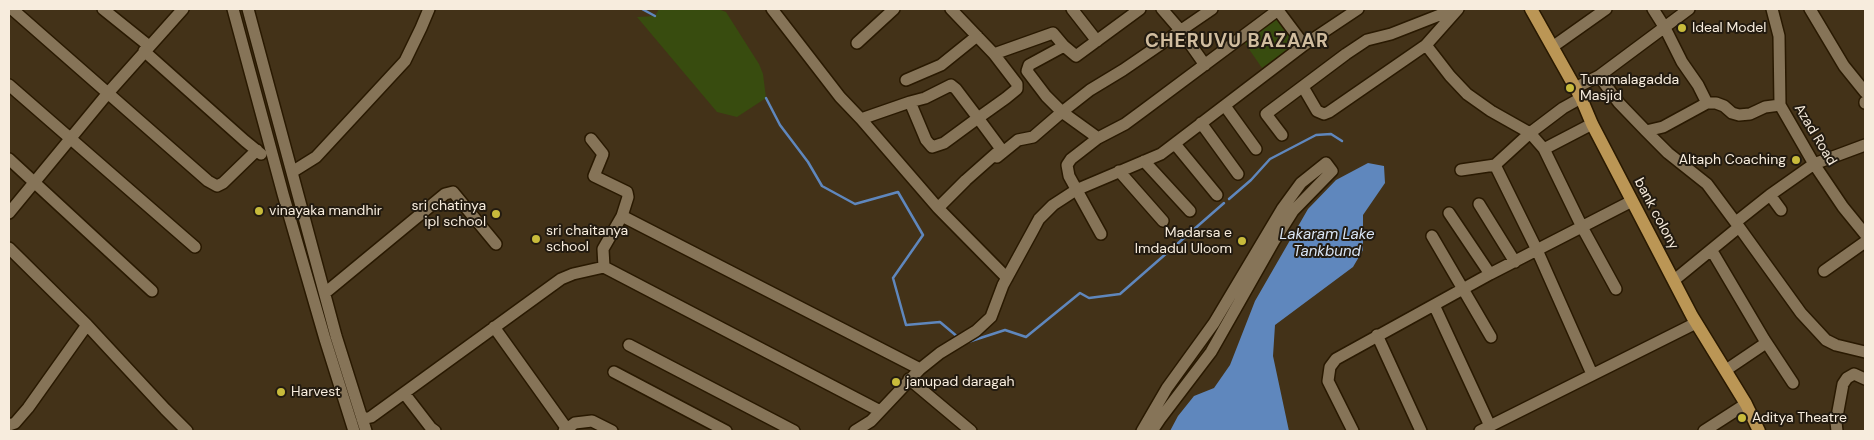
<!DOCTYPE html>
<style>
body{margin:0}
#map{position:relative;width:1874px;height:440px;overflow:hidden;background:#433218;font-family:"DM Sans",sans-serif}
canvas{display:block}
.frame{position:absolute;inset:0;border:10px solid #f7ecdd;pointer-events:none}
</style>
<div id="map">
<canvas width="1874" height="440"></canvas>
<div class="frame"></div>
</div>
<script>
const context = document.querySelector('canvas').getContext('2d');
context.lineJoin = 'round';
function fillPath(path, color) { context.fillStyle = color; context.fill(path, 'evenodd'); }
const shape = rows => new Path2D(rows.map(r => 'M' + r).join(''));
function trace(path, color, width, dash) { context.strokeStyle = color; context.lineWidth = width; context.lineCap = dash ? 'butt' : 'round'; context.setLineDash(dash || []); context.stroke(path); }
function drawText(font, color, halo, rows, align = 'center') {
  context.font = font + ' "DM Sans",sans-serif'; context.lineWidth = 4; context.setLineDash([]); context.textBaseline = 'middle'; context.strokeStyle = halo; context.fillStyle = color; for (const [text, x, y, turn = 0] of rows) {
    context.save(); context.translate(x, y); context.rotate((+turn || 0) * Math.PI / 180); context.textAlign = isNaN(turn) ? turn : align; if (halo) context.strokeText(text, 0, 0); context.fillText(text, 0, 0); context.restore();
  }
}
fillPath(shape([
 [659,9,718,9,726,12,759,64,763,74,766,98,737,117,717,112,637,17,655,16],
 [1275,15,1296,44,1262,68,1242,39]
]), '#384c0f');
fillPath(shape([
 [1368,163,1384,166,1385,183,1363,215,1363,250,1353,267,1275,325,1273,356,1289,431,1170,431,1178,416,1194,396,1214,388,1230,365,1255,301,1308,209,1336,180]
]), '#5f87bd');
trace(shape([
 [642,9,655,16],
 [766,98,780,125,808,162,822,186,855,204,898,192,923,235,893,278,906,325,940,322,959,338],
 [1229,199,1251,180,1270,159,1316,135,1331,134,1342,141],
 [965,343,1005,330,1026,337,1080,293,1089,298,1120,294,1224,203]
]), '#5f87bd', 2.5);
const minor = shape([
 [12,9,208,181,217,186,223,183,257,150],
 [103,9,149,46],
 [233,9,283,194,325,339,354,431],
 [248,9,336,336,366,431],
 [772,9,840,97,861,119,910,102,925,98,951,85,956,89,978,118,944,143,932,147,926,140,910,102],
 [951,9,994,54,1053,33,1064,46,1076,56,1140,9],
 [1072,9,1097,41],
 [1162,9,1181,31,1205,65],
 [1277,9,1304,45],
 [1653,9,1665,28,1682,62,1698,85,1707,103],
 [1772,9,1779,36,1780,105,1814,164,1843,207,1865,234],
 [1810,9,1844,66,1865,92],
 [857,43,894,9],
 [1558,43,1606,9],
 [1426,45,1450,76,1467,94,1491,111,1530,133,1544,149,1582,227,1616,289],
 [1064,46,1029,65,1027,71,1046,96,1062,112,1098,138],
 [144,51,245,141,261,154],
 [994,54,1017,84,1017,89,1006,98,978,118,1001,149,966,180,938,208,1007,278],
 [1599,76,1619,103,1646,131,1668,153,1707,184,1739,227],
 [906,80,941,65,977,36],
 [9,85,195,247],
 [1303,87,1317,111,1324,114,1329,112,1426,45,1458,9],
 [1575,88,1599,76,1689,9],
 [1865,102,1865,103],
 [1225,106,1256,149],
 [861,119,938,208],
 [1201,123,1238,174],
 [1646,131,1663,127,1707,103,1716,103,1724,106,1732,113,1739,115,1750,114,1765,107,1780,105],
 [1282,135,1266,114,1346,54,1367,40,1391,34,1455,9],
 [591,139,603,154,594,176,627,192,628,197,622,216],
 [1175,144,1217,195],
 [1544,149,1592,124],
 [997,157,1018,140,1033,137,1062,112,1090,90,1123,70,1212,9],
 [9,159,152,291],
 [1144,161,1190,211],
 [1495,165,1530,133,1563,108,1581,98],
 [1461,170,1495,165,1537,250,1592,374],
 [1119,171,1163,221],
 [292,172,316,157,405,61,421,28,429,9],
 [1770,195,1781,210],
 [1479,204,1515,262],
 [9,213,108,93,183,9],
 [1449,213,1490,274],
 [1736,222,1770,195,1814,164,1865,145],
 [1101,234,1069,176,1067,165,1071,159,1098,138,1125,124,1144,110,1278,10],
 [1432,236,1491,337],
 [9,248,87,325,165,409,187,431],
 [1712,251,1764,339,1793,383],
 [604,267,880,411],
 [1824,271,1865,242],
 [1678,277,1739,227,1801,313,1826,340,1836,345,1865,352],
 [325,293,445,194,453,192,496,244],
 [1434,305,1490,426],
 [494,327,567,429],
 [1377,335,1421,431],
 [629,345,794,431],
 [1729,368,1766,343],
 [614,372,726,431],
 [909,379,971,431],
 [404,393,431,428,435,431],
 [362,419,371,417,561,279,573,274,604,267,603,249,622,216,920,369],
 [9,425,15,423,28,408,87,325],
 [564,431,575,423,592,421,612,431],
 [855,431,871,421,920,369,940,353,976,331,991,317,1003,285,1032,232,1039,219,1053,205,1076,190,1161,154,1304,45,1358,9],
 [1142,431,1167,388,1214,323,1282,209,1301,183,1326,163,1332,171,1293,211,1274,241,1211,352,1160,419,1152,431],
 [1353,431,1328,381,1330,367,1336,359,1490,274,1632,201],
 [1480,431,1696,323],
 [1704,431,1746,404],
 [1837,431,1836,422,1843,384,1847,378,1854,374,1865,379]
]);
const major = shape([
 [1531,9,1581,98,1592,124,1692,316,1746,404,1759,431]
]);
trace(minor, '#291901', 14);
trace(major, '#291901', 15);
trace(minor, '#867458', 11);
trace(major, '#bb9655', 12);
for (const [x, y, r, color] of [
 [1682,28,5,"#c8bb3b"],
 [1570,88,5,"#c8bb3b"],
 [1796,160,5,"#c8bb3b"],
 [259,211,5,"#c8bb3b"],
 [496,214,5,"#c8bb3b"],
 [536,239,5,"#c8bb3b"],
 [1242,241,5,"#c8bb3b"],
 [896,382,5,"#c8bb3b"],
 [281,392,5,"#c8bb3b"],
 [1742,418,5,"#c8bb3b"]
]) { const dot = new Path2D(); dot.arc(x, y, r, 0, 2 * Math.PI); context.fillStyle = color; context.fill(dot); trace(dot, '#231b10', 2); }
drawText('14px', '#f7ecdd', '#231b10', [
 ["Ideal Model",1692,28],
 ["Tummalagadda",1580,80],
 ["Masjid",1580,96],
 ["Altaph Coaching",1786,160,"right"],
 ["sri chatinya",486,206,"right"],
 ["ipl school",486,222,"right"],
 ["vinayaka mandhir",269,211],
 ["sri chaitanya",546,231],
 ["school",546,247],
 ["Madarsa e",1232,233,"right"],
 ["Imdadul Uloom",1232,249,"right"],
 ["janupad daragah",906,382],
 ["Harvest",291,392],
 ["Aditya Theatre",1752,418]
], 'left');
drawText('14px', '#f7ecdd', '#231b10', [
 ["Azad Road",1815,135,59],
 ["bank colony",1656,214,62]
]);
drawText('italic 15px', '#d9e5f5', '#231b10', [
 ["Lakaram Lake",1327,235],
 ["Tankbund",1327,252]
]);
context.letterSpacing = '1px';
drawText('bold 19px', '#d1bd9f', '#231b10', [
 ["CHERUVU BAZAAR",1237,42]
]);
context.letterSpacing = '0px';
</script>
